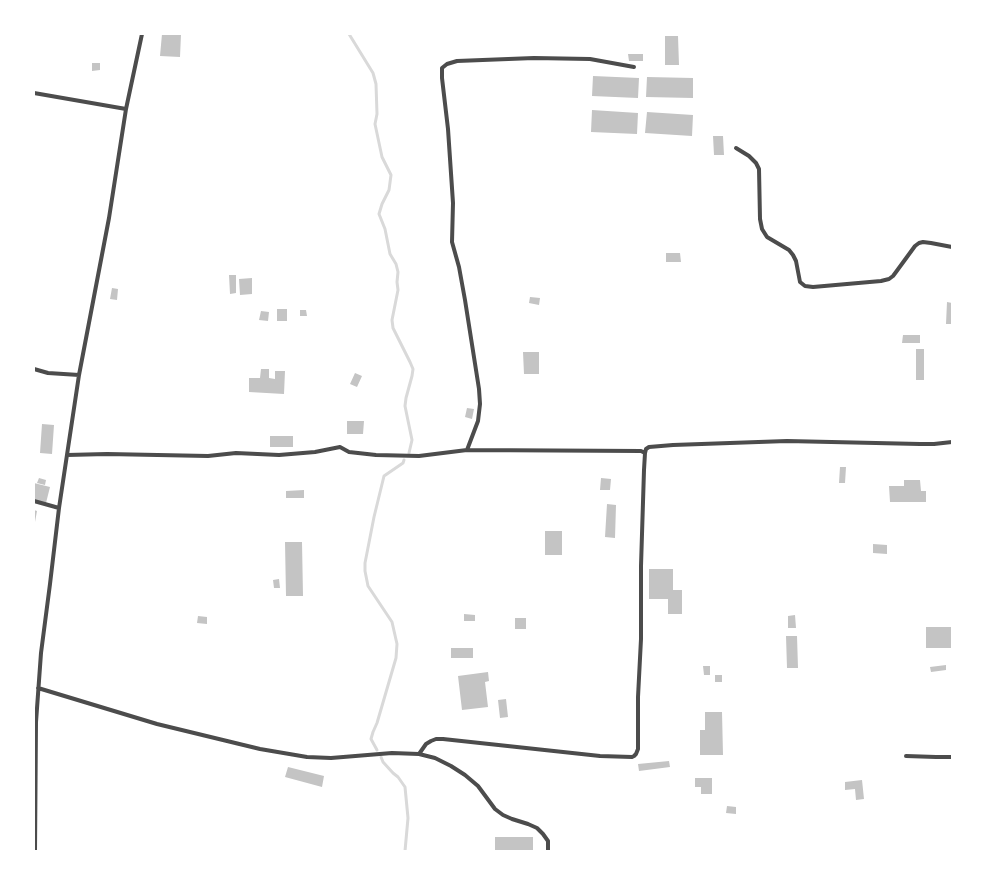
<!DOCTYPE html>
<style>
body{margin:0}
#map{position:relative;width:986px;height:885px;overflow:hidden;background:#fff;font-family:Lato,sans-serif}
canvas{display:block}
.frame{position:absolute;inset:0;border:35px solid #fff;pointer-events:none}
</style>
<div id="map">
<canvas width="986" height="885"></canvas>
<div class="frame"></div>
</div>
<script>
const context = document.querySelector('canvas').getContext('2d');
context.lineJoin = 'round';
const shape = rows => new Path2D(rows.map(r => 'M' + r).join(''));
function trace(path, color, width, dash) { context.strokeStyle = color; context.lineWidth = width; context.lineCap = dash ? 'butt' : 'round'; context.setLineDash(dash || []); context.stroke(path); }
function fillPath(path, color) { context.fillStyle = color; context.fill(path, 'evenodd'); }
trace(shape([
 [349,34,373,73,376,84,377,114,375,124,382,157,391,175,389,190,382,204,379,214,385,229,390,254,396,264,398,272,397,282,398,290,392,320,393,328,410,362,413,369,412,376,406,398,405,406,412,440,409,453],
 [377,750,371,739,373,732,377,723,396,658,397,644,392,622,368,586,365,571,365,563,374,517,384,476,403,463,404,460],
 [381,757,383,762,393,773,398,777,405,787,408,818,405,851]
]), '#d9d9d9', 3);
fillPath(shape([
 [162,34,181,34,180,57,160,56],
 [665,36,678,36,679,65,665,65],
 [628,54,643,54,643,61,629,61],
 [92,63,100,63,100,70,92,71],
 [593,76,639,78,638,98,592,96],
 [647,77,693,78,693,98,646,97],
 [592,110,638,113,637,134,591,132],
 [647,112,693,115,692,136,645,133],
 [713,136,723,136,724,155,714,155],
 [666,253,680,253,681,262,666,262],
 [229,275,236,275,236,293,230,294],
 [252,278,252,294,240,295,239,279],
 [112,288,118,289,117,300,110,299],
 [530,297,540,298,539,305,529,303],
 [947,302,952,303,952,324,946,324],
 [277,309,287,309,287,321,277,321],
 [300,310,306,310,307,316,300,316],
 [261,311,269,312,268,321,259,320],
 [903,335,920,335,920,343,902,343],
 [916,349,924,349,924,380,916,380],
 [523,352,539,352,539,374,524,374],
 [261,369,269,369,269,378,275,379,275,371,285,371,284,394,249,392,249,378,260,378],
 [355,373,362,376,357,387,350,384],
 [467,408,474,409,472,419,465,417],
 [347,421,364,421,363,434,347,434],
 [42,424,54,425,52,454,40,453],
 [270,436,293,436,293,447,270,447],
 [840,467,846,467,845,483,839,483],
 [39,478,46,480,45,485,37,483],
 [601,478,611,479,610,490,600,490],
 [904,480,920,480,921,491,926,491,926,502,890,502,889,486,904,486],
 [34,483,50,487,46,503,34,500],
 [304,490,304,498,286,498,286,491],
 [607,504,616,505,615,538,605,537],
 [34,510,37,511,35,522,34,522],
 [545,531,562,531,562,555,545,555],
 [285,542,302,542,303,596,286,596],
 [873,544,887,545,887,554,873,553],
 [649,569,673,569,673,590,682,590,682,614,668,614,668,599,649,599],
 [279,579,280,588,274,588,273,580],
 [464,614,475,615,475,621,464,621],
 [795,615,796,628,788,628,788,616],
 [198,616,207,617,207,624,197,623],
 [515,618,526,618,526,629,515,629],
 [926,627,952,627,952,648,926,648],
 [786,636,797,636,798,668,787,668],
 [451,648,473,648,473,658,451,658],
 [946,665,946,670,931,672,930,667],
 [703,666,710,666,710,675,704,675],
 [488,672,489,681,485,682,488,707,462,710,458,676],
 [715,675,722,675,722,682,715,682],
 [506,699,508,717,500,718,498,700],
 [705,712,722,712,723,755,700,755,700,730,705,730],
 [669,761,670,767,639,771,638,764],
 [288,767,324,776,322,787,285,777],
 [695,778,712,778,712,794,701,794,701,787,695,787],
 [862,780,864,799,856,800,855,789,845,790,845,782],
 [727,806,736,807,736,814,726,813],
 [495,837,533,837,533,851,495,851]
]), '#c4c4c4');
trace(shape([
 [34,93,126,109],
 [736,148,749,156,756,163,759,169,760,219,762,229,767,237,789,250,793,255,796,261,800,282,805,286,813,287,881,281,889,279,893,276,896,272,915,246,919,243,923,242,931,243,952,247],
 [34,369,48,373,79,375],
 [467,450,478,421,480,404,479,389,465,300,459,267,452,242,453,203,448,129,442,78,442,68,447,64,457,61,534,58,590,59,634,67],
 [67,455,107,454,208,456,236,453,279,455,315,452,340,447,349,452,376,455,419,456,467,450,641,451,645,453],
 [34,501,59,508],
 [38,688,157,724,260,749,307,757,331,758,392,753,419,754,435,758,451,766,465,775,478,786,495,809,503,815,512,819,528,824,537,828,543,834,548,841,548,851],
 [419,754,426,744,431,741,436,739,443,739,600,756,632,757,634,756,636,754,638,749,638,697,641,639,641,566,644,470,645,453,646,449,649,447,673,445,787,441,920,444,934,444,952,442],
 [906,756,936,757,952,757],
 [35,851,36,722,41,653,50,584,59,508,79,375,109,218,126,109,142,34]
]), '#4c4c4c', 4);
</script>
